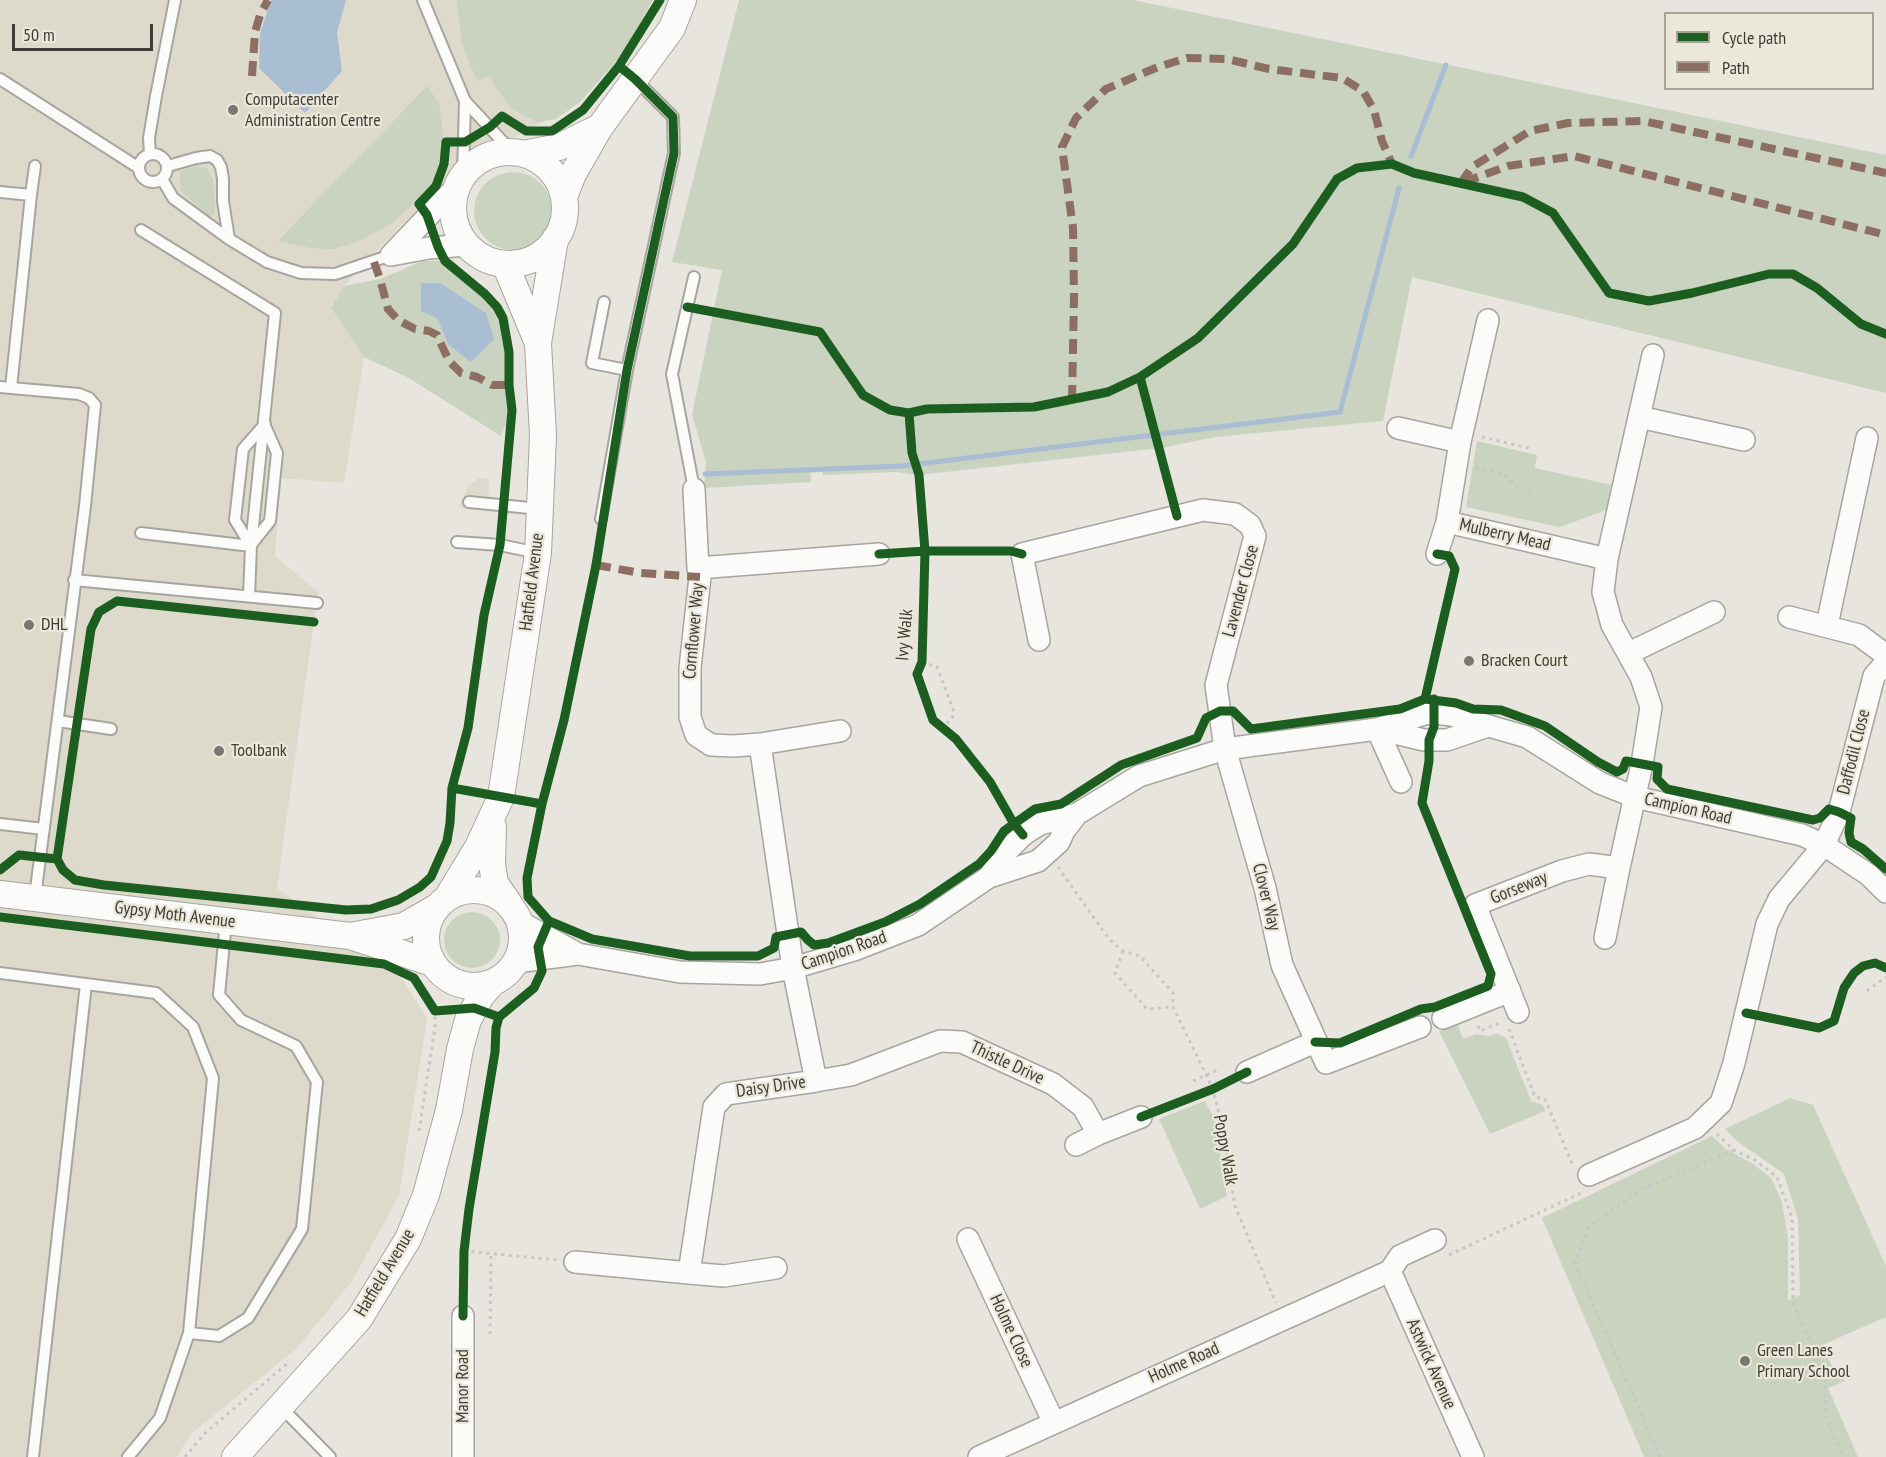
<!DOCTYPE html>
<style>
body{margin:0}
#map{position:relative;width:1886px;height:1457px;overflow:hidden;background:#e7e5dd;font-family:"PT Sans Narrow",sans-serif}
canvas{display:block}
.legend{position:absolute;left:1664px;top:12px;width:210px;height:78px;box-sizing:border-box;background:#ebe7d9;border:2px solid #a6a398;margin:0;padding:8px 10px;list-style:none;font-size:18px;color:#3e3c37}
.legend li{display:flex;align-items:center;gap:12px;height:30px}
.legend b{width:30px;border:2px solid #a6a398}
.scale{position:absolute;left:12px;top:24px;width:141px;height:27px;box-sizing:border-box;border:3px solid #3e3c37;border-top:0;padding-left:8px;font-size:18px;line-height:21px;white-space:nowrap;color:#3e3c37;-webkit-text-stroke:4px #ebe7d9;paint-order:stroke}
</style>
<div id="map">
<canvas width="1886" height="1457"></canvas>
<ul class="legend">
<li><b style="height:8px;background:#1b5e20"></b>Cycle path</li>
<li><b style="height:8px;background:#8d6e63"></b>Path</li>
</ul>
<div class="scale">50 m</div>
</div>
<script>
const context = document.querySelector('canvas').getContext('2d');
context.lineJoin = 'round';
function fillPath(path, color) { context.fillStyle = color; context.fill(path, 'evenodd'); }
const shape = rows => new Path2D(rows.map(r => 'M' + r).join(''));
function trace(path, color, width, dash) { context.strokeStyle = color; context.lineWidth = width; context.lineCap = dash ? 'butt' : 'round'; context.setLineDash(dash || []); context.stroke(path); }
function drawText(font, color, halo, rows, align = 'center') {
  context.font = font + ' "PT Sans Narrow",sans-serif'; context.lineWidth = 4.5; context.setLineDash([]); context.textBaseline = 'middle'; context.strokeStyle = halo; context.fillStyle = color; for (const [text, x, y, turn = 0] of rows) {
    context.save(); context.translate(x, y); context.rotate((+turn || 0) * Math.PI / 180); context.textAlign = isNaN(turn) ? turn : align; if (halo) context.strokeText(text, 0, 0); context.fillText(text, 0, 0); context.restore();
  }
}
fillPath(shape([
 [0,0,653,0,580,102,513,138,454,175,382,245,344,286,331,308,364,357,344,483,281,478,275,556,318,592,277,888,402,979,427,1018,399,1196,352,1281,296,1349,193,1432,176,1457,0,1457],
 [479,478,489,479,488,509,459,508,468,486]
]), '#dedacb');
fillPath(shape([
 [457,0,653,0,621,56,580,102,556,119,537,122,514,110,494,86,491,75,477,81,462,44],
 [739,0,1133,0,1886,155,1886,393,1412,277,1383,421,1215,437,1161,448,919,475,895,472,823,475,823,472,810,473,811,482,704,488,706,462,692,415,722,270,672,262],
 [427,86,439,103,443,135,440,159,434,182,421,197,391,224,357,242,334,249,311,248,278,241],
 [195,166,207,168,213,179,215,211,213,215,209,216,180,190,180,171],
 '474 211a39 39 0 1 1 78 0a39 39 0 1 1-78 0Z',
 [423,261,445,261,485,294,497,307,503,318,509,352,509,385,512,410,501,436,407,377,364,357,331,308,344,286,380,279],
 [1477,441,1537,455,1535,468,1611,485,1606,510,1560,527,1466,507],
 '444 940a28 28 0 1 1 56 0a28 28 0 1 1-56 0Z',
 [1458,1025,1463,1039,1476,1034,1490,1036,1496,1033,1506,1038,1531,1101,1543,1105,1545,1111,1490,1134,1439,1031],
 [1790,1098,1813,1105,1886,1266,1886,1317,1822,1345,1835,1373,1841,1371,1845,1381,1828,1388,1858,1457,1644,1457,1542,1218,1712,1136,1726,1149,1753,1164,1771,1178,1782,1202,1788,1239,1788,1300,1800,1295,1798,1219,1784,1174,1737,1141,1725,1129],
 [1205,1101,1212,1114,1216,1128,1227,1196,1200,1209,1159,1119]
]), '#c9d3bf');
fillPath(shape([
 [271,0,346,0,337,33,342,71,305,113,259,68,260,34],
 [421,283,440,283,486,313,494,339,471,362,448,344,438,319,421,311]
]), '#a9bed2');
trace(shape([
 [1411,156,1446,65],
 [705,474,902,466,1340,412,1399,188]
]), '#a9bed2', 5);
const service = shape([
 [423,0,465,101,503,142,515,152],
 [0,79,139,168],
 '139 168a14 14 0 1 1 28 0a14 14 0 1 1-28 0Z',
 [150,154,149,138,156,96,175,0],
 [168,166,196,158,210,156,217,160,221,167,223,179,223,201,229,239],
 [463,175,465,101],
 [162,179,173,198,229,239,267,262,301,273,335,274,391,255],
 [0,192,31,195,11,388,0,387],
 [31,195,35,166],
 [141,230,275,313,251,546,249,596],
 [604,302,592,363,627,370],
 [11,388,79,394,89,398,95,405,85,506,35,897],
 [694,489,672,374,694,277],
 [469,502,540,509],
 [601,519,627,370,674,153,673,117,635,79],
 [141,533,251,546],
 [457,542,500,545,538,553],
 [251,545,270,521,277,453,265,426],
 [251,546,235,520,243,449,265,424],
 [74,580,317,603],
 [58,721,111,729],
 [0,824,44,829],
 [0,973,156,993,193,1027,213,1078,189,1333,160,1418,128,1457],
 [189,1333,219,1336,248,1318,302,1229,317,1082,296,1046,241,1020,219,995,226,921],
 [280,1406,330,1457],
 [33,1457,86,984]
]);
const minor = shape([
 [391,255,458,185],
 [391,255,429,248,466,245],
 [1488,320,1460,442,1447,522,1607,559,1603,592,1612,625,1641,677,1651,707,1642,764,1619,868,1605,938],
 [1639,417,1744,440],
 [1398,428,1460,442],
 [694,489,698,568],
 [1437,554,1447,522],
 [1607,559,1653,355],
 [1789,617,1859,635,1886,655],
 [1827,625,1867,438],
 [1039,640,1022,554,1203,510,1235,514,1250,525,1255,536,1216,685,1225,749,1265,888,1282,965,1326,1063,1420,1027],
 [1629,653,1714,612],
 [1377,729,1401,782],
 [1378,729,1424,740,1447,740,1488,726],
 [760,744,840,731],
 [989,877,1038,861,1059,842,1064,831,1077,814],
 [520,922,578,954],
 [516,962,578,954,680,972,760,974,793,968,854,950,918,925,989,877,1004,854,1023,835,1040,824,1077,814,1139,776,1225,749,1377,729,1424,714,1435,713,1451,715,1527,737,1600,783,1635,797,1802,835,1824,845,1869,875,1886,892],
 [1518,1012,1475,905,1562,871,1589,864,1619,868],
 [1443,1018,1510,991],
 [1247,1072,1315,1042],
 [816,1081,851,1075,940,1041,962,1042,1053,1084,1083,1107,1098,1134,1141,1117],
 [1076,1145,1098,1134],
 [1589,1175,1695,1128,1721,1103,1734,1063,1767,924,1779,899,1824,845,1839,812,1874,676,1886,662],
 [968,1239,1054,1423],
 [575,1262,689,1273,714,1107,726,1094,816,1081,793,968,760,744,734,746,711,745,696,735,690,717,690,668,700,577,698,568,879,554],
 [1390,1271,1473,1457],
 [1390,1271,1400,1256,1435,1240],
 [689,1273,724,1276,776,1268],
 [463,1457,463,1316],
 [979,1457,1390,1271]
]);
const tertiary = shape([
 '453 208a56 56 0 1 1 112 0a56 56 0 1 1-112 0Z',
 [523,154,559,147,600,127],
 [564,197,573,174,600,127,672,28,683,0],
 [505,264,538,343],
 [493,827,492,864,495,883,510,905],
 '426 938a48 48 0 1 1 96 0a48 48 0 1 1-96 0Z',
 [0,894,350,936,432,963],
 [447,898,478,847,501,797,538,553,543,436,538,343,555,239],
 [350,936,404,926,437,907],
 [235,1457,359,1319,408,1239,426,1195,449,1110,460,1049,468,1020,481,996,493,982]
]);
trace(service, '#a7a59f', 14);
trace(minor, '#a7a59f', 24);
trace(tertiary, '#a7a59f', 28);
trace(shape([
 [1482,437,1533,449],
 [1476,468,1500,473,1510,479,1517,488,1530,494],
 [922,662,937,667,954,712,952,719,942,727],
 [1058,867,1109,939,1123,951,1140,956,1173,993,1173,1007,1213,1089,1223,1132,1235,1206,1276,1303],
 [1123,951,1115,973,1147,1009,1172,1007],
 [1867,991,1886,977],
 [1478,1026,1480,1031,1502,1022],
 [1509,1029,1535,1097,1545,1099,1573,1166],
 [1193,1081,1217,1070],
 [419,1131,435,1027,435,1011],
 [1717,1134,1734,1150,1755,1160,1777,1177,1792,1218,1793,1302,1826,1379,1825,1415,1843,1457],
 [464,1251,558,1260],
 [1449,1255,1581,1193],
 [490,1334,491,1254],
 [185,1457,205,1433,287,1364],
 [1660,1457,1575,1263,1589,1227,1642,1189,1734,1150]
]), '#c7c6c4', 3, [3, 4.5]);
trace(service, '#fbfbfa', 10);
trace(minor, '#fbfbfa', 21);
trace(tertiary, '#fbfbfa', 26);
trace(shape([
 [252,76,255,32,260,15,268,0],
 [1464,182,1508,166,1574,156,1886,235],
 [1461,183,1472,167,1530,131,1568,123,1643,121,1886,173],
 [374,262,380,279,388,309,398,320,415,329,429,331,437,335,449,361,461,373,477,377,492,385,509,385],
 [1072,400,1074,297,1073,228,1062,147,1076,118,1106,89,1158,67,1187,58,1227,59,1269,69,1342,78,1363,91,1374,110,1382,141,1392,164],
 [596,565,640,573,700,577]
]), '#8d6e63', 8, [15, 8]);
trace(shape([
 [687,307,820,332,863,395,890,410,909,413],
 [1140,377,1177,516],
 [879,554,925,551,1011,551,1022,554],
 [1425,699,1455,569,1449,556,1437,554],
 [452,788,542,804],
 [1023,835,1014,824,990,782,956,739,933,720,917,674,922,662,925,551,919,475,912,453,909,413,927,409,1034,407,1108,392,1140,377,1198,338,1293,244,1337,179,1357,168,1392,164,1414,173,1523,197,1553,213,1609,293,1649,301,1692,293,1769,274,1793,274,1817,288,1861,324,1886,334],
 [57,859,91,629,99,612,117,601,314,622],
 [0,870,19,855,57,859,63,870,75,880,104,885,346,910,371,909,398,900,420,887,431,877,447,841,450,823,452,788,468,728,484,615,500,545,512,410,509,385,509,352,503,318,497,307,485,294,445,261,438,247,427,215,419,204,436,186,444,164,446,142,465,142,490,127,502,116,526,131,552,131,583,110,619,66,660,0],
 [0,917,384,964,414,978,435,1011,474,1008,499,1017],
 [549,921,592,939,690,956,758,956,774,948,776,937,801,932,808,940,814,945,828,943,885,922,920,904,979,864,991,851,1004,831,1035,809,1061,804,1121,765,1197,738,1206,718,1220,711,1233,711,1251,729,1400,709,1425,699,1456,703,1473,709,1501,710,1545,726,1598,762,1617,772,1623,769,1626,761,1658,767,1657,779,1667,789,1813,820,1820,818,1829,809,1839,812,1851,818,1849,833,1851,842,1863,849,1886,869],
 [1746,1013,1819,1028,1834,1021,1844,988,1854,973,1863,966,1875,963,1886,968],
 [1315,1042,1340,1043,1421,1009,1435,1007,1488,986,1491,974,1422,803,1429,761,1429,740,1434,727,1434,699],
 [1141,1117,1213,1089,1247,1072],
 [463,1316,464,1251,469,1209,495,1052,496,1028,499,1017,534,988,542,971,538,947,549,921,528,897,527,878,542,804,564,720,596,565,627,370,674,153,673,117,635,79,619,66]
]), '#1b5e20', 9);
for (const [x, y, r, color] of [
 [233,110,6,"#797771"],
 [29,625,6,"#797771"],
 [1469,661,6,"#797771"],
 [219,751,6,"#797771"],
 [1745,1361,6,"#797771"]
]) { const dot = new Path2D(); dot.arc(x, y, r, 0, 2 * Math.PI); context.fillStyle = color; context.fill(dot); trace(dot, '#ebe7d9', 2); }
drawText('18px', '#3e3c37', '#ebe7d9', [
 ["Computacenter",245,100],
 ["Administration Centre",245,121],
 ["DHL",41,625],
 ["Bracken Court",1481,661],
 ["Toolbank",231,751],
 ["Green Lanes",1757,1351],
 ["Primary School",1757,1372]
], 'left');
drawText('18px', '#3e3c37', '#ebe7d9', [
 ["Mulberry Mead",1505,535,13],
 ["Hatfield Avenue",532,582,-83],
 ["Lavender Close",1241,591,-75],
 ["Cornflower Way",694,631,-85],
 ["Ivy Walk",905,635,-85],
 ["Daffodil Close",1854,752,-76],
 ["Campion Road",1688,809,13],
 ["Gorseway",1519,888,-22],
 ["Clover Way",1266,897,76],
 ["Gypsy Moth Avenue",175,915,7],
 ["Campion Road",844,951,-19],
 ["Thistle Drive",1007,1063,25],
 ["Daisy Drive",771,1087,-8],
 ["Poppy Walk",1225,1150,80],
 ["Hatfield Avenue",385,1273,-59],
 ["Holme Close",1011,1331,65],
 ["Holme Road",1184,1363,-24],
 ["Astwick Avenue",1431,1364,66],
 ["Manor Road",463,1386,-90]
]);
</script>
